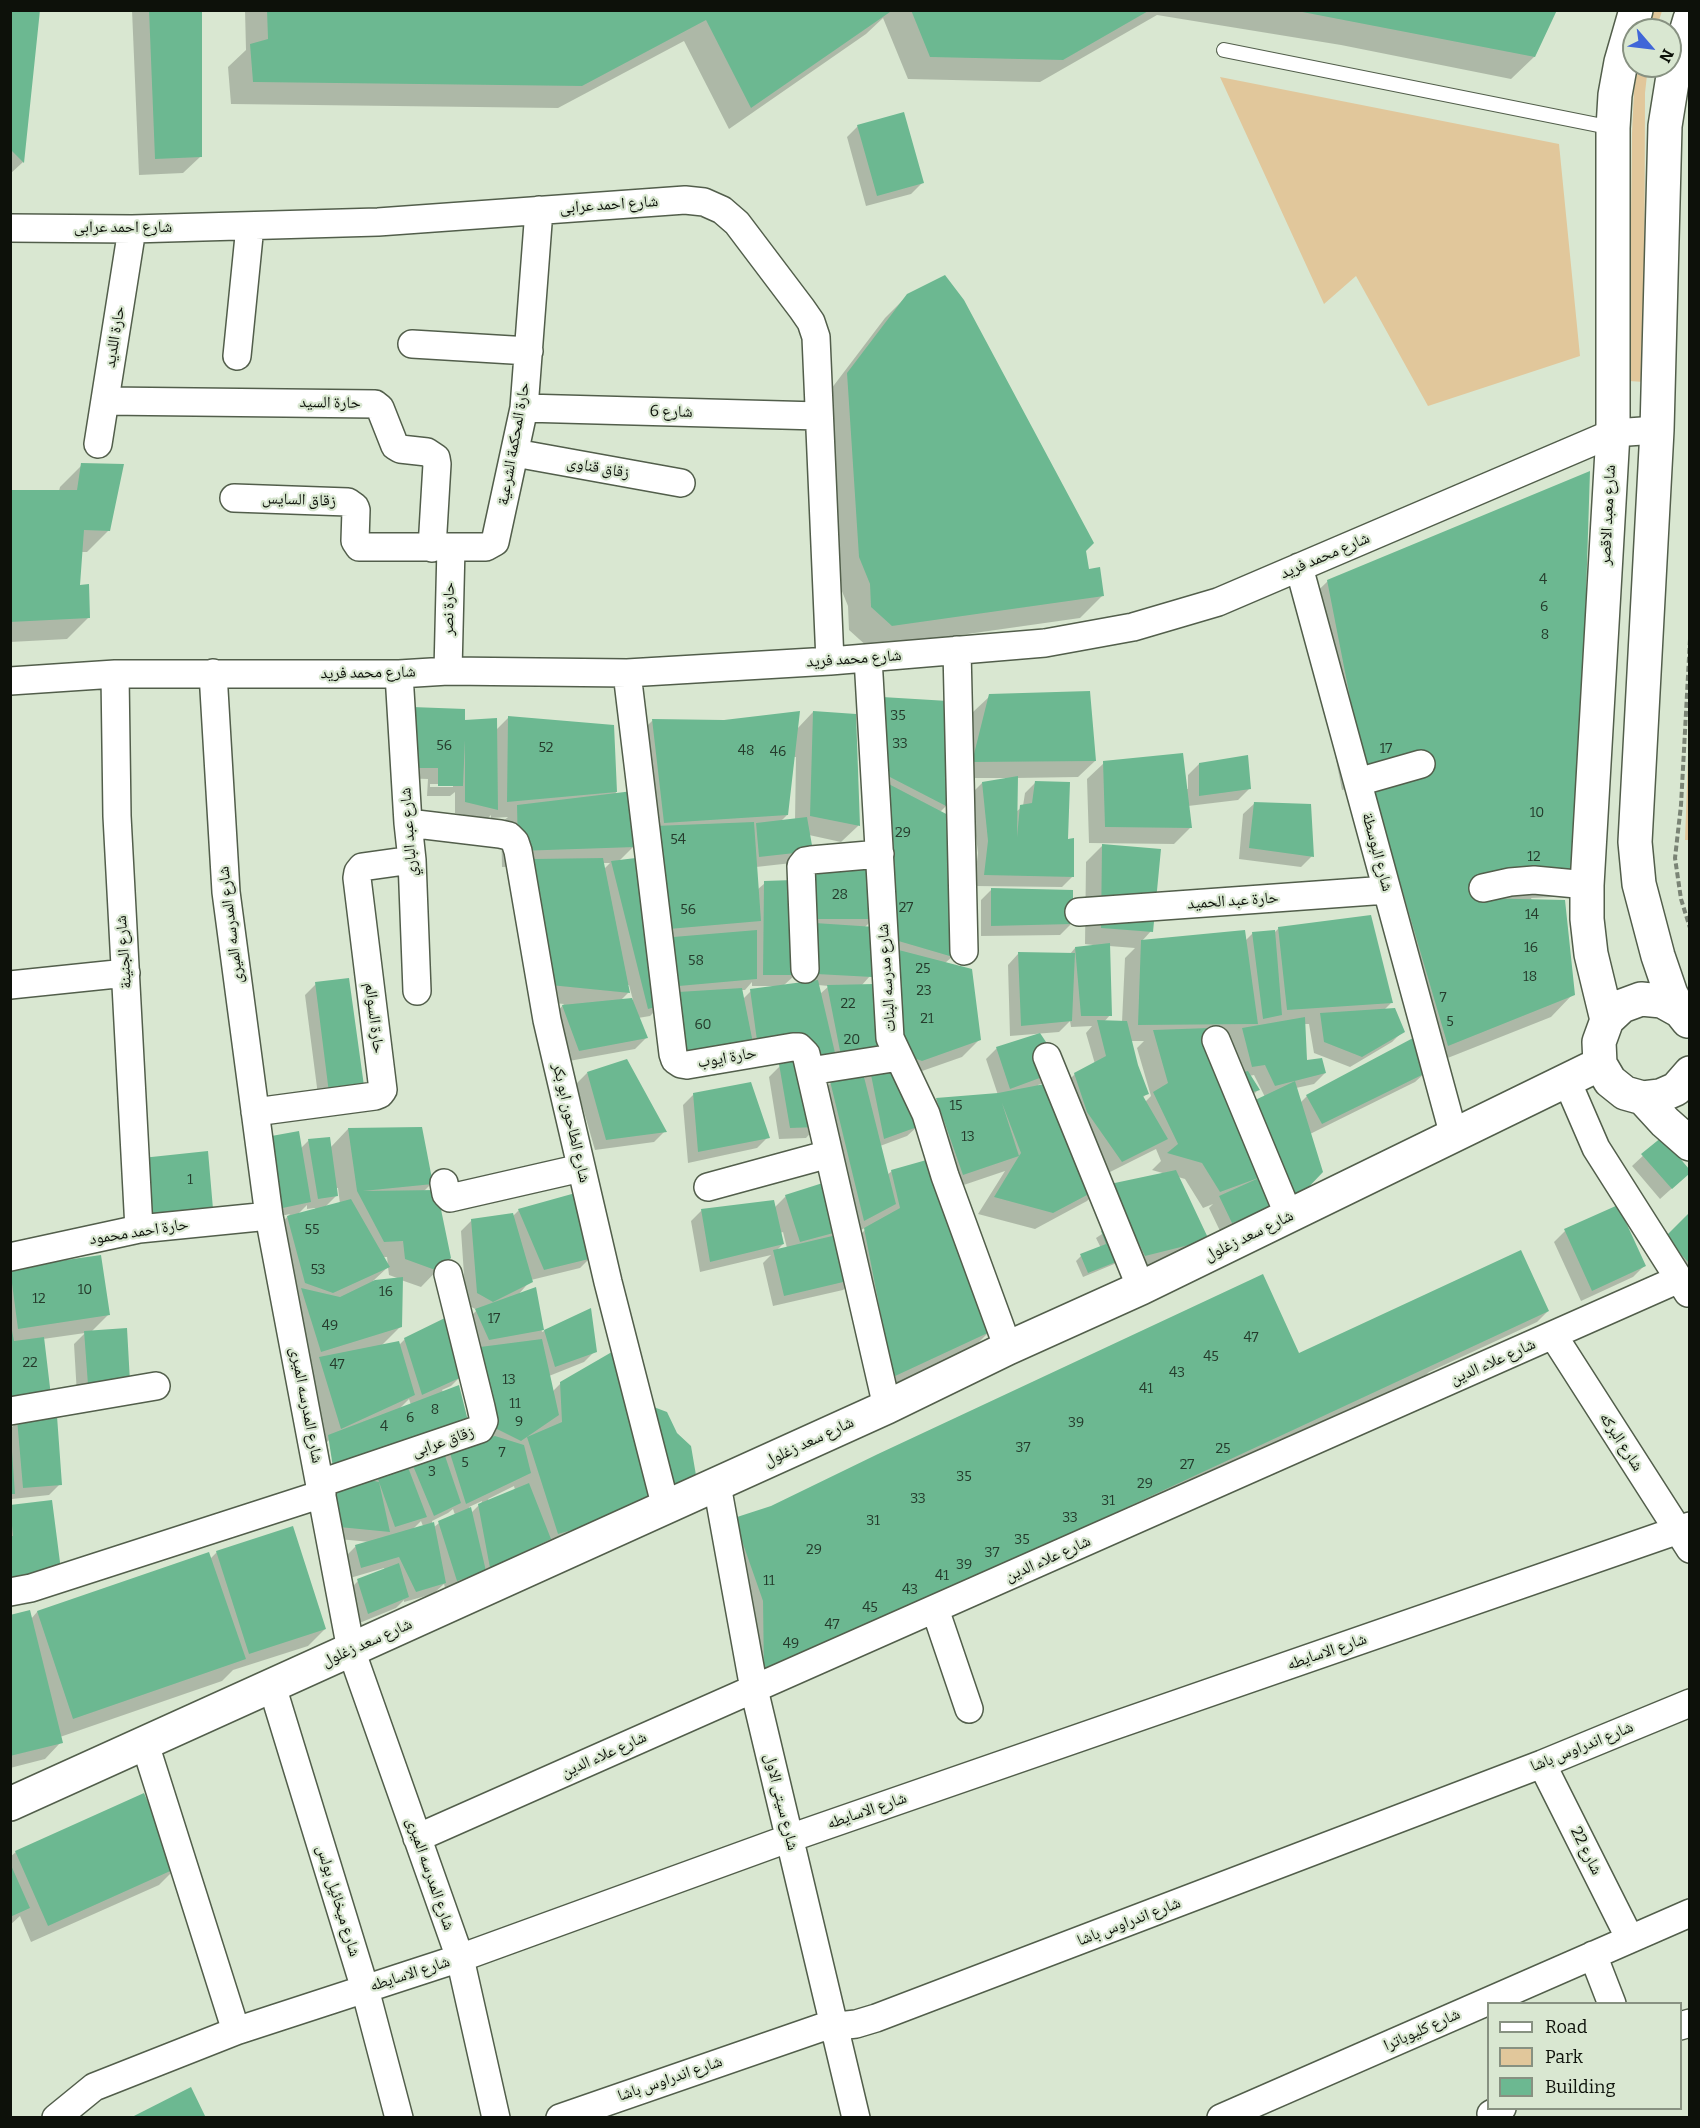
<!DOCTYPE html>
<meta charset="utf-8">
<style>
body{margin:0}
#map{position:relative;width:1700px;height:2128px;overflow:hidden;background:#d9e7d1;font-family:Bitter,serif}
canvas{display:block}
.frame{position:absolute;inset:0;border:12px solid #0d110a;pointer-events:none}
.legend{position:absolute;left:1487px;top:2002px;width:195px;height:108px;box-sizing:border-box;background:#d9e7d1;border:2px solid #879181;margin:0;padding:8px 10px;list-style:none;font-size:18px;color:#0d110a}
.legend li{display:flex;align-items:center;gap:12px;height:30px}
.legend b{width:30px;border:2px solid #879181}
.north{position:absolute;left:1622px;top:18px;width:60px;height:60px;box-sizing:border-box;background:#d9e7d1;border:2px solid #879181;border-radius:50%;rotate:118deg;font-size:16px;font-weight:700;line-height:24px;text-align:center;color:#0d110a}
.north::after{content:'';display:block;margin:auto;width:21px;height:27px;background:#4066d8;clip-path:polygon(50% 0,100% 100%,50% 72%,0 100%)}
</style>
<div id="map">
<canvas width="1700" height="2128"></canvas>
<div class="frame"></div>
<ul class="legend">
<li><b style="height:8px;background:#fff"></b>Road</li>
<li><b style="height:16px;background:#e1c79b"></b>Park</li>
<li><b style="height:16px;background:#6cb891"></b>Building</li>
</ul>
<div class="north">N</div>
</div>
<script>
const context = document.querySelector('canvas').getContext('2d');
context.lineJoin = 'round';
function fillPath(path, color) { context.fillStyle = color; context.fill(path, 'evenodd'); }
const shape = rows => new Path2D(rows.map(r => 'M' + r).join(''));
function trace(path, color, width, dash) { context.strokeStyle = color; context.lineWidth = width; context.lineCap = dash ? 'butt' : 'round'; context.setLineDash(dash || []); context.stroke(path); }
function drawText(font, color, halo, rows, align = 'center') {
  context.font = font + ' Bitter,"Noto Naskh Arabic",serif'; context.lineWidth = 4.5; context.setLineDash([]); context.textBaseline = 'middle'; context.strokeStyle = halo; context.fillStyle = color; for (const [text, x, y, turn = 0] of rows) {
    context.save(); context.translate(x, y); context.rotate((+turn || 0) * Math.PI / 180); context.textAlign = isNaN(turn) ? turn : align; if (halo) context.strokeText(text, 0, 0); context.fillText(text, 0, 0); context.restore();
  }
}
fillPath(shape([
 [1651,11,1662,11,1656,30,1645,30],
 [1638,66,1648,66,1645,93,1644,382,1629,381,1632,133,1634,91],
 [1220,77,1559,144,1580,356,1428,406,1356,276,1324,304],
 [1688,757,1689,757,1689,840,1685,840]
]), '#e1c79b');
fillPath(shape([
 [10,10,39,10,23,162,10,174],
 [132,10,201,10,200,157,183,173,139,175],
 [245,10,1556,10,1534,57,1511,79,1341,45,1157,15,1040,82,908,79,883,18,866,34,729,129,684,41,558,108,231,104,228,67,246,50],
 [858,126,922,183,911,194,866,206,847,137],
 [908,295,1085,551,1087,571,1102,596,1080,618,869,648,849,630,848,606,837,579,825,397,885,318],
 [82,465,109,530,87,552,81,552,78,586,89,617,67,639,10,642,10,492,59,491,60,487],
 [1328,581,1576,874,1553,897,1531,898,1573,994,1551,1017,1425,1067,1426,1072,1415,1082,1310,1134,1301,1193,1221,1233,1209,1208,1213,1204,1203,1208,1185,1179,1178,1177,1207,1239,1190,1256,1128,1272,1119,1262,1083,1277,1076,1261,1081,1256,1101,1248,1096,1238,1108,1230,1166,1174,1152,1170,1161,1161,1156,1149,1110,1172,1083,1132,1104,1184,1087,1201,1035,1229,978,1214,1005,1171,946,1191,920,1116,937,1099,998,1095,986,1059,997,1048,1052,1080,1038,1085,1038,1087,1064,1085,1075,1074,1095,1064,1086,1033,1092,1026,1071,1027,1070,1021,1059,1032,1010,1036,1008,965,1018,954,1070,954,1075,948,1093,946,1093,945,1085,944,1086,862,1104,844,1151,931,1142,941,1245,941,1253,933,1275,932,1279,928,1391,1003,1384,1010,1403,1031,1392,1042,1350,1067,1314,1053,1309,1024,1304,1024,1306,1062,1325,1073,1314,1084,1296,1088,1300,1103,1307,1096,1413,1040,1424,1060,1351,810,1373,788,1390,781,1342,790,1305,603],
 [1109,946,1135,948,1125,958,1122,1022,1104,1022,1110,1015],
 [1213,1040,1232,1040,1241,1075],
 [1131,1041,1144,1041,1137,1048,1151,1096,1145,1102,1142,1098,1147,1094,1136,1065],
 [1254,1075,1265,1097,1251,1103,1253,1095,1258,1090,1249,1076],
 [990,696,1095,761,1078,777,1016,778,1016,812,1023,806,1025,793,1036,782,1066,840,1073,876,1062,887,974,886,978,853,971,794,982,783,1005,780,1005,778,957,778,973,712],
 [883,698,947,702,946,806,940,812,951,818,952,957,945,963,971,970,979,1040,962,1057,905,1077,892,1072,918,1126,907,1136,880,1146,887,1175,892,1171,929,1161,991,1330,968,1353,871,1398,849,1284,843,1290,773,1306,763,1263,771,1255,700,1272,691,1221,702,1210,773,1201,774,1208,786,1196,828,1183,839,1231,833,1237,843,1235,847,1248,869,1226,848,1236,814,1099,831,1083,862,1075,863,1079,871,1072,884,1069,882,1053,869,1065,831,1071,829,1062,818,1073,804,1074,816,1127,806,1138,779,1139,769,1077,780,1066,792,1063,790,1056,742,1064,740,1053,672,1067,667,1005,677,996,669,996,662,950,669,943,654,945,661,1005,650,1016,638,1018,646,1038,635,1049,569,1061,552,1017,564,1004,534,1001,516,877,527,866,502,867,501,823,508,817,491,818,491,815,486,820,455,813,455,792,450,796,427,796,428,779,399,778,401,720,412,709,464,710,463,722,496,720,496,730,508,718,612,726,616,795,631,793,634,846,619,861,640,859,638,844,647,835,636,737,652,721,724,721,799,713,797,729,813,712,855,715,858,826,841,842,809,835,812,851,801,862,756,867,757,890,765,883,792,882,795,975,783,986,805,983,805,935,811,929,803,929,799,888,810,877,872,864,867,799,873,793,870,792,866,715],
 [794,757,796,757,795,820,780,822,787,815],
 [430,784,453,784,453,787,430,787],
 [603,863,610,863,604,869],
 [876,916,879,956,883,958,875,966,877,985,861,986,870,976,873,928,864,928],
 [752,982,752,986,774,986,775,988,751,991,743,999,741,990,745,990],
 [626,985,629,985,633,1000,620,1001,628,993],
 [818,985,829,986,820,994],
 [783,1232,787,1248,775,1252,783,1244,780,1233],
 [1104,763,1186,789,1188,789,1188,775,1199,764,1249,789,1238,800,1188,806,1191,827,1174,844,1089,843,1087,779],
 [1255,803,1312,856,1301,867,1239,859,1243,814],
 [992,889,1071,924,1060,935,981,936,981,900],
 [316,984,362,1086,319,1103,305,995],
 [587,1073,665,1131,654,1142,595,1150,576,1084],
 [694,1094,768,1137,757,1148,688,1163,683,1105],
 [421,1128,431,1184,424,1191,436,1191,449,1258,421,1287,401,1280,401,1326,381,1346,398,1343,398,1346,405,1339,450,1317,462,1375,451,1386,442,1390,443,1392,458,1387,467,1425,450,1442,318,1490,312,1453,323,1442,303,1375,313,1365,305,1368,285,1306,291,1300,289,1299,271,1234,290,1214,267,1219,255,1150,266,1139,298,1133,300,1149,309,1140,329,1139,330,1148,348,1129],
 [335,1188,338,1188,340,1204,324,1208,336,1196],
 [307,1205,307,1209,315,1208,316,1210,297,1215],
 [383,1257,387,1257,388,1266],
 [388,1267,389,1275,400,1279,373,1281],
 [409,1399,411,1405,398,1410],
 [330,1439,337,1481,334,1482,327,1442],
 [1661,1139,1690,1172,1660,1199,1632,1166],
 [519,1210,591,1257,580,1268,531,1280,518,1295,535,1289,542,1332,590,1310,595,1351,584,1362,549,1376,552,1392,561,1383,650,1407,696,1486,446,1591,444,1584,433,1594,404,1602,404,1600,396,1608,357,1624,347,1592,358,1581,385,1570,384,1568,350,1578,345,1557,356,1546,370,1542,328,1538,320,1500,377,1474,478,1441,465,1322,477,1310,466,1304,461,1231,472,1220,512,1217],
 [514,1486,515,1490,489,1501,488,1499],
 [482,1501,482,1502,471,1513,469,1507],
 [453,1509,455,1515,439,1523,433,1528,432,1521,448,1513],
 [421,1521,423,1526,412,1530],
 [1690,1215,1690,1296,1666,1238],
 [1565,1231,1644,1266,1633,1277,1581,1301,1554,1242],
 [10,1270,108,1315,91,1332,129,1381,77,1395,74,1344,85,1333,43,1339,10,1414],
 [1548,1311,1537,1322,1429,1372,1423,1378,1344,1414,1343,1412,754,1686,724,1530,1299,1355],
 [18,1421,60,1484,49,1495,12,1499,12,1495,10,1497,10,1429],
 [10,1507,59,1570,10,1591],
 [217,1552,325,1629,308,1646,233,1670,222,1681,60,1737,61,1742,45,1759,10,1768,10,1616,31,1619,37,1612,208,1554,210,1559],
 [143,1795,176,1868,159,1885,31,1942,20,1916,10,1925,10,1857,16,1852]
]), '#0003');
fillPath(shape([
 [10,10,40,10,24,163,10,149],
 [149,10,202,10,202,157,155,159],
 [267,10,890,10,890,12,751,108,706,20,582,86,253,82,250,44,268,39],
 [911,10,1150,10,1063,60,930,57],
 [1292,10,1557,10,1535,57],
 [904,112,924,183,877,196,857,125],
 [945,275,964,300,1094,543,1086,551,1089,569,1100,567,1104,596,892,626,871,607,870,584,859,557,847,373,907,294],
 [81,463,124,464,110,531,84,530,80,585,89,584,90,618,10,622,10,490,77,490],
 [1590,471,1577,875,1475,898,1565,900,1575,995,1448,1046,1372,787,1364,769,1327,580],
 [1090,691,1096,761,972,762,989,694],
 [882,697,948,701,948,807,886,775],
 [412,707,465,709,465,720,497,718,498,810,465,802,465,740,463,786,438,786,438,768,410,768],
 [800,711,788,815,664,823,652,719,724,720],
 [813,711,856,714,860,826,810,816],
 [508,716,614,725,617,792,507,802],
 [1183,753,1192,828,1105,827,1103,761],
 [1248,755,1251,789,1199,796,1199,763],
 [1018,776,1017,837,1020,805,1032,803,1035,781,1070,782,1068,839,1074,838,1074,877,984,875,988,841,982,782],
 [883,781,952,817,953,957,895,940],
 [633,791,636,847,518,851,517,805],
 [1254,802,1311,804,1314,857,1249,848],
 [807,817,813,851,759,857,756,823],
 [754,822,761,921,669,929,654,826],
 [1102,844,1161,849,1153,932,1101,928],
 [644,857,663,1005,648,1009,611,861],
 [603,858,630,993,550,985,532,859],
 [873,863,875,919,814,919,809,876],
 [794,880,796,975,763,975,764,881],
 [991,888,1073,890,1073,924,991,926],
 [1371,915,1393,1003,1287,1010,1278,927],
 [815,923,875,927,872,977,816,974],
 [757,930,757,979,679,986,673,937],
 [1245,930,1258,1024,1138,1025,1141,940],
 [1275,930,1282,1015,1263,1019,1252,932],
 [1110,943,1112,1016,1081,1016,1075,947],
 [891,948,972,969,981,1040,922,1061,900,1053],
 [1018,952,1075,953,1072,1021,1021,1026],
 [349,978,364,1086,329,1093,315,982],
 [818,980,836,1057,813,1058,758,1048,750,989],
 [875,984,882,1055,842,1061,827,985],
 [742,988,753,1043,682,1057,678,992],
 [632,998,648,1038,579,1051,562,1005],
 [1395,1008,1405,1032,1362,1057,1324,1042,1320,1013],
 [1305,1017,1307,1060,1322,1058,1326,1073,1275,1086,1265,1065,1252,1067,1242,1028],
 [1097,1020,1127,1021,1138,1065,1149,1094,1143,1096,1168,1139,1122,1162,1087,1112,1074,1073,1106,1056],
 [1209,1028,1280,1206,1232,1223,1219,1196,1261,1177,1220,1192,1202,1163,1167,1153,1178,1144,1153,1092,1168,1083,1153,1030],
 [1040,1033,1064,1069,1010,1089,996,1047],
 [1413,1038,1428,1072,1322,1124,1306,1095],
 [627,1059,667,1132,606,1140,587,1072],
 [802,1060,818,1127,790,1128,779,1064],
 [891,1066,920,1126,884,1139,870,1070],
 [1248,1071,1260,1090,1243,1095,1236,1074],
 [863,1073,896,1204,864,1221,830,1081],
 [1060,1081,1106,1185,1053,1213,994,1197,1019,1156,963,1175,936,1098,998,1093],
 [1002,1103,1021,1153,1019,1156],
 [1295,1081,1323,1172,1302,1194,1289,1201,1251,1102],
 [751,1082,770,1138,698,1152,693,1093],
 [422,1127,433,1184,363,1191,437,1190,451,1258,438,1271,405,1259,403,1241,384,1242,357,1191,348,1128],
 [299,1131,311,1202,278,1209,266,1137],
 [330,1137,338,1196,318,1199,308,1139],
 [1662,1137,1689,1169,1689,1174,1672,1189,1641,1154],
 [208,1151,213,1209,147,1215,142,1158],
 [930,1159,992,1331,893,1377,864,1228,900,1208,891,1170],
 [1176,1170,1209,1240,1145,1256,1110,1184],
 [829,1181,841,1231,800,1242,785,1195],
 [579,1192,593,1258,544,1270,518,1209],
 [351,1199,390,1267,333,1293,305,1283,287,1216],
 [774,1200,784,1244,710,1262,701,1209],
 [1618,1205,1646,1266,1592,1291,1564,1229],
 [513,1213,533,1282,493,1302,477,1293,471,1219],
 [1689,1213,1689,1263,1665,1237],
 [1113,1226,1126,1258,1088,1273,1080,1254,1106,1244,1101,1231],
 [845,1233,856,1279,784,1296,773,1250],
 [1521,1250,1549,1311,764,1676,763,1601,734,1518,771,1506,878,1454,1263,1274,1299,1353],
 [101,1255,110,1315,18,1329,10,1268],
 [403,1277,402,1327,321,1352,301,1288,340,1297,375,1280],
 [536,1287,544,1330,489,1340,475,1309],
 [591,1308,597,1352,555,1367,544,1330],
 [451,1315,464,1376,422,1395,404,1338],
 [10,1320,14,1341,44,1337,51,1396,10,1400],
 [127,1328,130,1382,88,1385,84,1331],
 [542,1339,559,1415,521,1441,495,1428,480,1347],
 [399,1341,415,1395,341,1429,319,1357],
 [617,1349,647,1378,651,1406,667,1412,677,1433,691,1446,698,1487,657,1506,558,1534,527,1437,562,1422,560,1382],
 [459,1385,469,1425,334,1474,328,1435],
 [57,1416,62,1485,23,1488,17,1419],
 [495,1436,524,1445,531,1473,466,1504,448,1447],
 [10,1451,12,1451,15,1494,10,1494],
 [444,1453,461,1503,434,1516,411,1461],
 [406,1462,427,1517,395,1527,379,1482,390,1532,339,1527,330,1487,357,1477,379,1482,376,1473],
 [529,1483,551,1539,490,1568,478,1504],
 [52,1500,61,1570,10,1577,10,1536,13,1536,10,1505],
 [471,1507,486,1571,457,1581,438,1521],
 [434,1522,446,1583,416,1592,399,1557,361,1568,355,1545],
 [293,1526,326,1629,249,1654,216,1551],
 [209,1552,246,1659,73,1719,37,1611],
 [399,1563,409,1597,368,1614,357,1579],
 [30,1610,63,1743,10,1756,10,1615],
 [144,1793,177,1868,48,1926,15,1851],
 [10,1863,30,1908,10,1917],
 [191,2087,206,2118,130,2118]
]), '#6cb891');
const lane = shape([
 [1224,50,1613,128]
]);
const street = shape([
 [10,228,132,229,378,222,685,200,704,202,722,210,737,223,802,309,811,322,816,337,830,661],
 [412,344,529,351],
 [237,356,250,226],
 [105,401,375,404,380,408,395,446,400,449,427,452,436,458,437,464,432,548],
 [524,408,819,416],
 [98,444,132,229],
 [515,453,681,483],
 [234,498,348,502,355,507,356,510,355,541,359,547,486,547,495,542,524,408,539,210],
 [1299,567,1454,1136],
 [957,650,964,951],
 [868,658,890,1038,926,1114,945,1176,1008,1348],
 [448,671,451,547],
 [213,673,226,892,269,1216,351,1650,460,1958,496,2118],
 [627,673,673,1054,675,1060,681,1064,687,1065,793,1047,799,1047,806,1054,887,1407],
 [115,674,117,816,139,1229],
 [399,674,408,823,412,860,417,991],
 [10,681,115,674,399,674,448,671,627,673,830,661,1045,643,1133,627,1218,602,1613,433,1657,430],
 [1358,782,1421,764],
 [408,823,500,834,509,836,515,842,518,851,547,1020,608,1282,666,1508],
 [1483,888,1510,882,1534,880,1587,885],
 [1079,912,1387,890],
 [805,969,801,866,805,861,811,860,880,854],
 [10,985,126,973],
 [1216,1040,1289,1216],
 [1047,1057,1141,1288],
 [810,1071,899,1057],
 [1567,1081,1596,1148,1688,1293],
 [255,1112,375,1096,380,1094,383,1090,357,878,358,872,362,867,412,860],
 [444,1183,446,1194,450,1198,581,1168],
 [708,1187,829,1154],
 [10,1257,139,1229,269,1216],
 [1553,1335,1690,1549],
 [10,1411,156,1386],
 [321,1483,480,1429,484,1421,481,1407,448,1274],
 [717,1485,754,1689,856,2118],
 [10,1592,31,1588,322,1494],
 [935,1609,969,1709],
 [272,1686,365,1989,399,2118],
 [145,1744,236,2031],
 [1542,1764,1630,1939],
 [417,1838,1679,1279],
 [1593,1955,1612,2004],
 [1680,2026,1690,2023],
 [1491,2114,1502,2108],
 [56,2118,94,2087,236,2031,460,1958,790,1838,1690,1526],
 [560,2118,820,2028,856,2024,876,2018,1542,1764,1690,1703],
 [1221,2118,1690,1913]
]);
const secondary = shape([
 [1680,1011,1671,994,1658,956,1639,884,1635,842,1657,430,1665,126,1673,76,1690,19],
 [1607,1020,1591,954,1587,919,1587,885,1613,433,1613,128,1615,95,1621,62,1636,10],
 [1688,1021,1680,1011,1662,1001,1641,999,1622,1006,1607,1020,1599,1042,1600,1064,1610,1081,1625,1093,1643,1098,1660,1096,1676,1089,1690,1073],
 [1643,1098,1665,1122,1690,1144],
 [10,1804,887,1407,1008,1348,1141,1288,1600,1064]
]);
trace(lane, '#525e4b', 16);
trace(street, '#525e4b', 30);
trace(secondary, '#525e4b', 36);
trace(shape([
 [1690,639,1681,805,1675,858,1681,899,1690,928]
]), '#7a8475', 4, [6, 3]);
trace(lane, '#fff', 14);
trace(street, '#fff', 27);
trace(secondary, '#fff', 33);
drawText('14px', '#253b2c', null, [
 ["4",1543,580],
 ["6",1544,607],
 ["8",1545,635],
 ["35",898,716],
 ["33",900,744],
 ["56",444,746],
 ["52",546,748],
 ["17",1386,749],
 ["48",746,751],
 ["46",778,752],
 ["10",1537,813],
 ["29",903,833],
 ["54",678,840],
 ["12",1534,857],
 ["28",840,895],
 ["27",906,908],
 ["56",688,910],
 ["14",1532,915],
 ["16",1531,948],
 ["58",696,961],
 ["25",923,969],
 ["18",1530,977],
 ["23",924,991],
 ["7",1443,998],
 ["22",848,1004],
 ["21",927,1019],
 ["5",1450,1022],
 ["60",703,1025],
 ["20",852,1040],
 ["15",956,1106],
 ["13",968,1137],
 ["1",190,1180],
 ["55",312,1230],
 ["53",318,1270],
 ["10",85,1290],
 ["16",386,1292],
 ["12",39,1299],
 ["17",494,1319],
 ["49",330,1326],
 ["47",1251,1338],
 ["45",1211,1357],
 ["22",30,1363],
 ["47",337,1365],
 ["43",1177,1373],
 ["13",509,1380],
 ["41",1146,1389],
 ["11",515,1404],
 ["8",435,1410],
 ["6",410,1418],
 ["9",519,1422],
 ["39",1076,1423],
 ["4",384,1427],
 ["37",1023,1448],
 ["25",1223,1449],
 ["7",502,1453],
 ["5",465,1463],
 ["27",1187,1465],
 ["3",432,1472],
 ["35",964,1477],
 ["29",1145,1484],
 ["33",918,1499],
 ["31",1108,1501],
 ["33",1070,1518],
 ["31",873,1521],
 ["35",1022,1540],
 ["29",814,1550],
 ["37",992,1553],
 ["39",964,1565],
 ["41",942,1576],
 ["11",769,1581],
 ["43",910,1590],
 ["45",870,1608],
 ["47",832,1625],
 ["49",791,1644]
]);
drawText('16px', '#0d110a', '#d9e7d1', [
 ["شارع احمد عرابى",609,205,-4],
 ["شارع احمد عرابى",123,228],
 ["حارة اللديد",115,337,-81],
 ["حارة السيد",330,403,1],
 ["شارع 6",671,412,1],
 ["حارة المحكمة الشرعية",514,444,-80],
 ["زقاق قناوى",598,468,10],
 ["زقاق السايس",299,500,2],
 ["شارع معبد الاقصر",1608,515,-87],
 ["شارع محمد فريد",1325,556,-23],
 ["حارة نصر",449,609,-89],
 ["شارع محمد فريد",854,659,-4],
 ["شارع محمد فريد",368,673,-1],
 ["شارع عبد الباري",409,832,-94],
 ["شارع البوسطة",1377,852,75],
 ["حارة عبد الحميد",1233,901,-4],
 ["شارع المدرسه الميرى",231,925,-97],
 ["شارع الجنينة",124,952,-94],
 ["شارع مدرسه البنات",887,978,-94],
 ["حارة السوالم",374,1018,83],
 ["حارة ايوب",727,1058,-10],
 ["شارع الطاحون ابو بكر",571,1123,77],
 ["حارة احمد محمود",139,1232,-9],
 ["شارع سعد زغلول",1249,1236,-26],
 ["شارع علاء الدين",1493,1362,-24],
 ["شارع المدرسه الميرى",306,1405,79],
 ["زقاق عرابى",443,1442,-19],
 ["شارع سعد زغلول",809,1442,-25],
 ["شارع البركه",1621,1442,57],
 ["شارع علاء الدين",1048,1559,-24],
 ["شارع سعد زغلول",367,1643,-24],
 ["شارع الاسايطه",1327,1652,-19],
 ["شارع اندراوس باشا",1582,1747,-22],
 ["شارع علاء الدين",604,1755,-24],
 ["شارع سيتى الاول",781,1802,76],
 ["شارع الاسايطه",867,1811,-19],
 ["شارع 22",1586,1851,63],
 ["شارع المدرسه الميرى",430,1874,71],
 ["شارع ميخائيل بولس",338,1901,73],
 ["شارع اندراوس باشا",1129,1922,-21],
 ["شارع الاسايطه",410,1974,-18],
 ["شارع كليوباترا",1422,2030,-24],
 ["شارع اندراوس باشا",670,2079,-19]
]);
</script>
